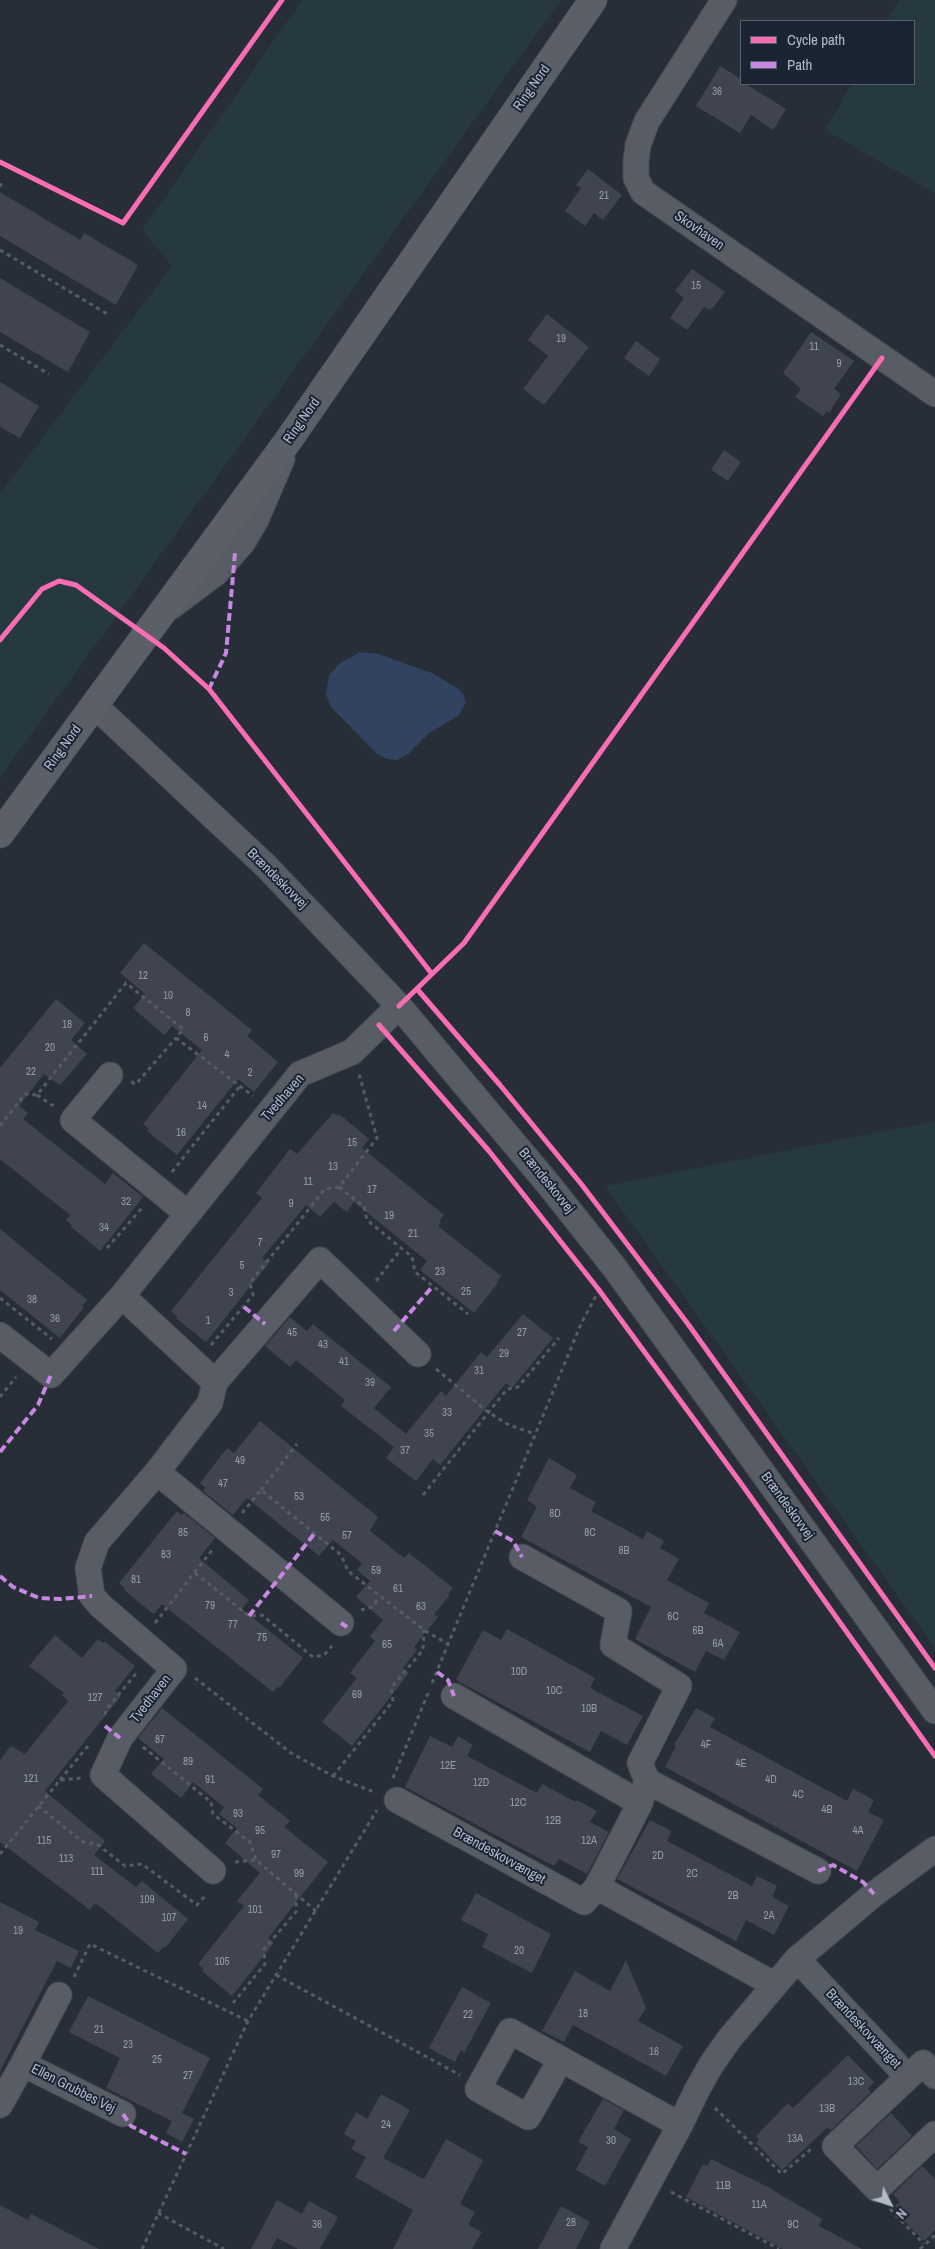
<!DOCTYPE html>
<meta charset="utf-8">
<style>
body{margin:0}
#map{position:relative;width:935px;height:2249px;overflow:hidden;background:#282e38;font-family:"Archivo Narrow",sans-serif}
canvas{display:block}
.legend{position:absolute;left:740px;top:20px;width:175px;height:65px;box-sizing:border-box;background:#1b2433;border:1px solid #57606f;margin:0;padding:6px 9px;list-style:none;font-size:15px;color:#b1bac9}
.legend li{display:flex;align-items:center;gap:10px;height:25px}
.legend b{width:25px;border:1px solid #57606f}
.north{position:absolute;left:865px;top:2179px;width:50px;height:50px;-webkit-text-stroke:4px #1b2433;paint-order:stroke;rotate:131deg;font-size:14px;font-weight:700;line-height:20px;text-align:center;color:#b1bac9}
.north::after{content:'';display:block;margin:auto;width:18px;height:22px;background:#b1bac9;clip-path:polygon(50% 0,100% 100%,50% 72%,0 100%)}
</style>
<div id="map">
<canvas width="935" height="2249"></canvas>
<ul class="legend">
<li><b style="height:6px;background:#f96db3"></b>Cycle path</li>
<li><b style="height:6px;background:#c787e3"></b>Path</li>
</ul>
<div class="north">N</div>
</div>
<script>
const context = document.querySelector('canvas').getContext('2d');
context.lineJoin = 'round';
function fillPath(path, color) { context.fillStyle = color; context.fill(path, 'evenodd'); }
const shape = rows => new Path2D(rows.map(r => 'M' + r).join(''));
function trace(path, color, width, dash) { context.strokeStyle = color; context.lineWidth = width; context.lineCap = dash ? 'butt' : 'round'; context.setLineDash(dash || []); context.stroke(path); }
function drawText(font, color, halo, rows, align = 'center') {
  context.font = font + ' "Archivo Narrow",sans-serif'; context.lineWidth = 4; context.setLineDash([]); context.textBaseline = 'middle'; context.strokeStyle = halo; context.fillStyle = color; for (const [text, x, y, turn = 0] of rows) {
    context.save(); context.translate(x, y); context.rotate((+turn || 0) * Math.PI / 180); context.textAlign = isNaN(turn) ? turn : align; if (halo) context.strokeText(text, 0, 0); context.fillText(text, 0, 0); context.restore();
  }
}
fillPath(shape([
 [302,0,561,0,0,777,0,494,172,266,142,230],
 [899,0,935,0,935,193,825,130,852,84,914,84,914,21,887,21],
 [935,1121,935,1648,605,1186]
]), '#25393e');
fillPath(shape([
 [360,652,378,654,432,673,457,688,463,694,466,702,463,708,459,715,428,734,408,754,397,760,387,759,377,754,332,708,326,695,329,675,339,664]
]), '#314361');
fillPath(shape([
 [720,66,741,79,741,84,746,84,786,109,773,130,751,115,740,133,696,106],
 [588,169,622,195,603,220,594,213,585,226,565,211,581,188,576,185],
 [0,192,80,240,84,233,138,265,116,305,0,236],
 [692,269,725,292,712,309,711,308,709,310,704,307,687,330,670,318,684,298,675,291],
 [0,278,90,332,68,372,0,332],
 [547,314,589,347,544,405,523,389,548,356,528,340],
 [811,332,854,361,834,389,841,394,829,413,827,411,823,416,795,397,801,389,783,373],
 [636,341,660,359,649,376,624,358],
 [0,382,39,406,20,438,0,427],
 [724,450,741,462,728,481,711,470],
 [144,943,252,1030,247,1036,278,1062,254,1092,238,1079,177,1155,147,1131,149,1129,143,1124,202,1050,172,1026,164,1035,133,1008,145,994,120,973],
 [56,999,85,1023,71,1040,87,1054,60,1085,44,1074,19,1106,28,1113,23,1119,105,1184,113,1173,143,1197,100,1251,70,1226,72,1225,66,1220,70,1215,0,1159,0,1068],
 [333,1113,338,1116,339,1114,369,1139,362,1148,444,1215,439,1221,441,1222,438,1226,501,1276,497,1282,498,1283,474,1313,420,1270,427,1261,354,1202,347,1212,334,1202,320,1217,306,1205,262,1258,269,1263,206,1342,176,1318,177,1316,171,1311,262,1198,256,1193,290,1149,297,1154],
 [0,1229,87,1300,82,1306,84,1307,60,1338,0,1290],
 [523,1314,553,1338,512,1388,506,1383,440,1465,433,1459,416,1481,386,1458,394,1447,341,1406,345,1400,296,1360,290,1367,265,1346,290,1317,307,1331,313,1324,391,1387,374,1408,406,1434,441,1391,446,1396,481,1352,487,1357],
 [260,1421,378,1517,370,1531,404,1558,409,1553,453,1588,448,1594,450,1595,434,1614,438,1617,414,1647,417,1650,403,1668,409,1673,352,1746,322,1722,357,1678,350,1673,375,1641,370,1636,383,1620,356,1597,370,1581,357,1570,362,1563,333,1540,319,1556,247,1498,233,1515,203,1491,206,1488,200,1483,227,1448,234,1453],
 [549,1458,577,1475,570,1488,596,1502,591,1511,643,1539,647,1531,664,1541,660,1548,679,1559,667,1580,709,1603,704,1613,740,1632,724,1660,706,1651,695,1672,635,1639,651,1607,521,1537,537,1507,527,1500],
 [177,1511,182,1515,184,1513,215,1538,199,1558,249,1600,242,1609,303,1658,279,1688,277,1687,273,1692,162,1604,154,1614,152,1613,124,1590,125,1588,119,1583],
 [507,1629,595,1678,590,1688,643,1716,627,1745,601,1731,590,1752,456,1680,483,1630,501,1640],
 [55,1635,82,1658,98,1639,103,1643,105,1642,135,1666,115,1691,121,1696,45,1791,105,1841,94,1855,136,1887,142,1881,188,1919,165,1948,163,1947,158,1953,98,1905,94,1904,90,1910,0,1842,0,1760,11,1746,25,1754,68,1701,62,1695,64,1693,29,1666],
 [162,1708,263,1789,258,1795,290,1821,284,1827,328,1862,268,1938,274,1943,232,1996,202,1971,204,1969,198,1964,244,1906,237,1901,260,1873,225,1843,237,1828,219,1814,224,1807,193,1782,181,1798,151,1774,164,1759,138,1738],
 [696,1708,715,1718,710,1727,847,1801,853,1789,874,1800,868,1812,884,1820,857,1871,665,1767,676,1746,674,1745],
 [430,1736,452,1747,458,1736,473,1745,467,1756,537,1793,542,1784,576,1802,577,1800,597,1811,590,1822,609,1832,587,1874,559,1859,554,1866,405,1787],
 [650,1820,671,1831,667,1841,752,1886,757,1876,777,1886,772,1897,789,1906,774,1935,746,1920,736,1941,617,1879],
 [476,1893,551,1934,532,1973,482,1947,488,1934,461,1920],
 [0,1902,39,1922,35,1930,79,1951,71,1968,57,1961,0,2071],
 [626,1960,646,2008,638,2021,683,2046,666,2076,573,2025,564,2042,542,2031,575,1971,610,1991],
 [462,1987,491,2003,464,2053,461,2050,455,2062,429,2048],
 [88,1996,210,2058,182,2113,194,2119,182,2142,166,2133,172,2121,106,2088,120,2058,69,2032],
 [848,2055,874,2082,868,2089,871,2092,831,2130,828,2127,782,2170,756,2143,759,2140,756,2136,788,2103,793,2108],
 [381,2094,410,2110,383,2158,424,2179,446,2139,483,2160,460,2204,475,2212,468,2225,482,2232,472,2249,393,2249,413,2210,355,2177,366,2157,351,2149,356,2141,344,2134,356,2112,367,2119],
 [603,2099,624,2110,614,2129,631,2139,605,2186,576,2170,588,2147,578,2142],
 [891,2113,912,2136,877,2169,856,2146],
 [711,2159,766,2186,822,2219,819,2226,862,2249,783,2249,686,2197,703,2164,707,2166],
 [922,2166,935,2179,935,2230,924,2241,898,2214,900,2211,895,2206,900,2202,893,2194],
 [277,2200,302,2214,309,2201,338,2217,320,2249,298,2249,277,2238,271,2249,251,2249],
 [0,2205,28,2220,31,2214,99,2249,0,2249],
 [561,2206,590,2222,576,2249,538,2249]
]), '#40444e');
const minor = shape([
 [724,0,647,121,638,145,636,161,636,178,643,192,935,394],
 [172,606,216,573,243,542,256,520,282,459],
 [94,705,266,866,399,1006,549,1185,614,1267,935,1711],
 [110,1075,73,1120,188,1214],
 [122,1296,215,1382,210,1403,157,1472,97,1542,88,1568,92,1596,101,1606,174,1669,120,1738,103,1775,213,1871],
 [0,1335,51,1375,122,1296,300,1074,352,1052,399,1006],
 [215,1382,320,1260,418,1354],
 [157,1472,341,1623],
 [522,1557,619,1611,613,1645,679,1686,640,1763,647,1781,640,1803,597,1887,775,1985],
 [454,1696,640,1803],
 [647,1781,818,1871],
 [397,1800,584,1902,597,1887],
 [797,1959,908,2077],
 [561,2059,528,2117,478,2089,510,2031,680,2125],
 [23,2064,59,1995],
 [935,2076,923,2063,835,2146,877,2189,935,2134],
 [0,2105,23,2064,123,2114],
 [613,2249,680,2125,697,2090,711,2065,730,2038,797,1959,874,1894,935,1849]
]);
const major = shape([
 [0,834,290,438,593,0]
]);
trace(minor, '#454950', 27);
trace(major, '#454b54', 29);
trace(shape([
 [0,187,2,182],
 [0,250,109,315],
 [0,345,49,374],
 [131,1082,136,1084,176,1038],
 [37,1095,55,1107],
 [0,1126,25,1094,37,1095,126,983,183,1029,176,1038,253,1096],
 [172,1172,240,1086],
 [339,1187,364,1207,367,1220,412,1257,415,1272,468,1314],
 [107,1248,142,1208],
 [376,1281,402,1248],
 [0,1298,52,1339],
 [211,1345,253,1295,250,1283,325,1189,339,1187,377,1138,359,1074],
 [436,1369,488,1412,509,1425,535,1434],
 [0,1397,16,1377],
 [261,1490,297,1444],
 [423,1495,507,1389,518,1387,559,1338],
 [242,1513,261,1490,341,1555,348,1571,424,1630,448,1644],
 [195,1573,249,1616,262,1615,313,1657,324,1655,332,1646],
 [361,1610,372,1607,380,1596],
 [155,1623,213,1549],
 [195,1678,291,1753,333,1776,374,1792],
 [432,1683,581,1324,599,1290],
 [105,1715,106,1710,138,1671],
 [143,1747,211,1802,213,1814,250,1842,256,1860],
 [333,1776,393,1701,391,1688,423,1650,424,1630],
 [393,1778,429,1691],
 [60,1780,88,1746],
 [38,1806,83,1842,97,1844,125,1866,142,1864,197,1905,206,1895],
 [0,1854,60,1780,81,1778],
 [235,1862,256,1860,316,1911],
 [276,1975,460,2075],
 [74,1977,90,1944,248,2021],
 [233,2003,265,1964,264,1949,296,1912,296,1894],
 [715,2108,782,2174,812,2148],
 [671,2192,779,2249],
 [890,2209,924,2244],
 [158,2213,224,2249],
 [142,2249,248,2021,377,1810],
 [920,2249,935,2235]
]), '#565c63', 3, [4, 4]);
trace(minor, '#585d65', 25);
trace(major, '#5b5f67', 28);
trace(shape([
 [209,689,226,653,235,553],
 [244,1307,265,1324],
 [394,1331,433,1286],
 [0,1452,38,1405,51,1375],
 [495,1531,513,1541,522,1557],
 [0,1576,13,1587,39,1598,61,1599,92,1596],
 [249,1616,315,1533],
 [341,1623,347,1627],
 [437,1672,448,1680,454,1696],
 [105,1726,120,1738],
 [818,1871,833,1865,863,1882,874,1894],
 [123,2114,131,2126,186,2154]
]), '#c787e3', 4, [8, 4]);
trace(shape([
 [0,162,123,223,282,0],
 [0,640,42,589,59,581,76,585,164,648,209,689,432,974],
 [417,989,500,1085,582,1185,688,1324,935,1668],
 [399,1006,464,943,882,358],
 [379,1025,489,1151,599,1290,740,1482,935,1756]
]), '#f96db3', 5);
drawText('11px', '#959caa', null, [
 ["36",717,92],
 ["21",604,196],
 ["15",696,286],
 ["19",561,339],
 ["11",814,347],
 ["9",839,364],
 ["12",143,976],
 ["10",168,996],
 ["8",188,1013],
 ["18",67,1025],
 ["6",206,1038],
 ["20",50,1048],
 ["4",227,1055],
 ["22",31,1072],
 ["2",250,1073],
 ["14",202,1106],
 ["16",181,1133],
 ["15",352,1143],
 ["13",333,1167],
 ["11",308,1182],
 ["17",372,1190],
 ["32",126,1202],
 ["9",291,1204],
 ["19",389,1216],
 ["34",104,1228],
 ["21",413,1234],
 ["7",260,1243],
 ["5",242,1266],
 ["23",440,1272],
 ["25",466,1292],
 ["3",231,1293],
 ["38",32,1300],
 ["36",55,1319],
 ["1",208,1321],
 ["45",292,1333],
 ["27",522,1333],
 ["43",323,1345],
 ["29",504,1354],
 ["41",344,1362],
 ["31",479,1371],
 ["39",370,1383],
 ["33",447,1413],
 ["35",429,1434],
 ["37",405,1451],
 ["49",240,1461],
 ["47",223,1484],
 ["53",299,1497],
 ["8D",555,1514],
 ["55",325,1518],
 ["85",183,1533],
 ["8C",590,1533],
 ["57",347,1536],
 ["8B",624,1551],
 ["83",166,1555],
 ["59",376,1571],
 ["81",136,1580],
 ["61",398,1589],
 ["79",210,1606],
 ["63",421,1607],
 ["6C",673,1617],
 ["77",233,1625],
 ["6B",698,1631],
 ["75",262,1638],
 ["6A",718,1644],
 ["65",387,1645],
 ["10D",519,1672],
 ["10C",554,1691],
 ["69",357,1695],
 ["127",95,1698],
 ["10B",589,1709],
 ["87",160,1740],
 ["4F",706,1745],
 ["89",188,1762],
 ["4E",741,1764],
 ["12E",448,1766],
 ["121",31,1779],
 ["91",210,1780],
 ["4D",771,1780],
 ["12D",481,1783],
 ["4C",798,1795],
 ["12C",518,1803],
 ["4B",827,1810],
 ["93",238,1814],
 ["12B",553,1821],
 ["95",260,1831],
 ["4A",858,1831],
 ["115",44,1841],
 ["12A",589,1841],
 ["97",276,1855],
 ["2D",658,1856],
 ["113",66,1859],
 ["111",97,1872],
 ["99",299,1874],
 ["2C",692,1874],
 ["2B",733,1896],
 ["109",147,1900],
 ["101",255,1910],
 ["2A",769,1916],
 ["107",169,1918],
 ["19",18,1931],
 ["20",519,1951],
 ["105",222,1962],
 ["18",583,2014],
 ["22",468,2015],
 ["21",99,2030],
 ["23",128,2045],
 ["16",654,2052],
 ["25",157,2060],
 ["27",188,2076],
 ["13C",856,2082],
 ["13B",827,2109],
 ["24",386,2125],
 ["13A",795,2139],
 ["30",611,2141],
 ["11B",723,2186],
 ["11A",759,2205],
 ["28",571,2223],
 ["36",317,2225],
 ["9C",793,2225]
]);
drawText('14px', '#b1bac9', '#1b2433', [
 ["Ring Nord",532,88,-55],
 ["Skovhaven",699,231,35],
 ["Ring Nord",302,421,-55],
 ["Ring Nord",63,748,-54],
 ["Brændeskovvej",277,879,45],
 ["Tvedhaven",283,1098,-49],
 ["Brændeskovvej",546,1181,51],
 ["Brændeskovvej",787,1506,54],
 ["Tvedhaven",151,1699,-52],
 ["Brændeskovvænget",499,1856,29],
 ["Brændeskovvænget",863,2029,47],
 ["Ellen Grubbes Vej",73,2089,27]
]);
</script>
